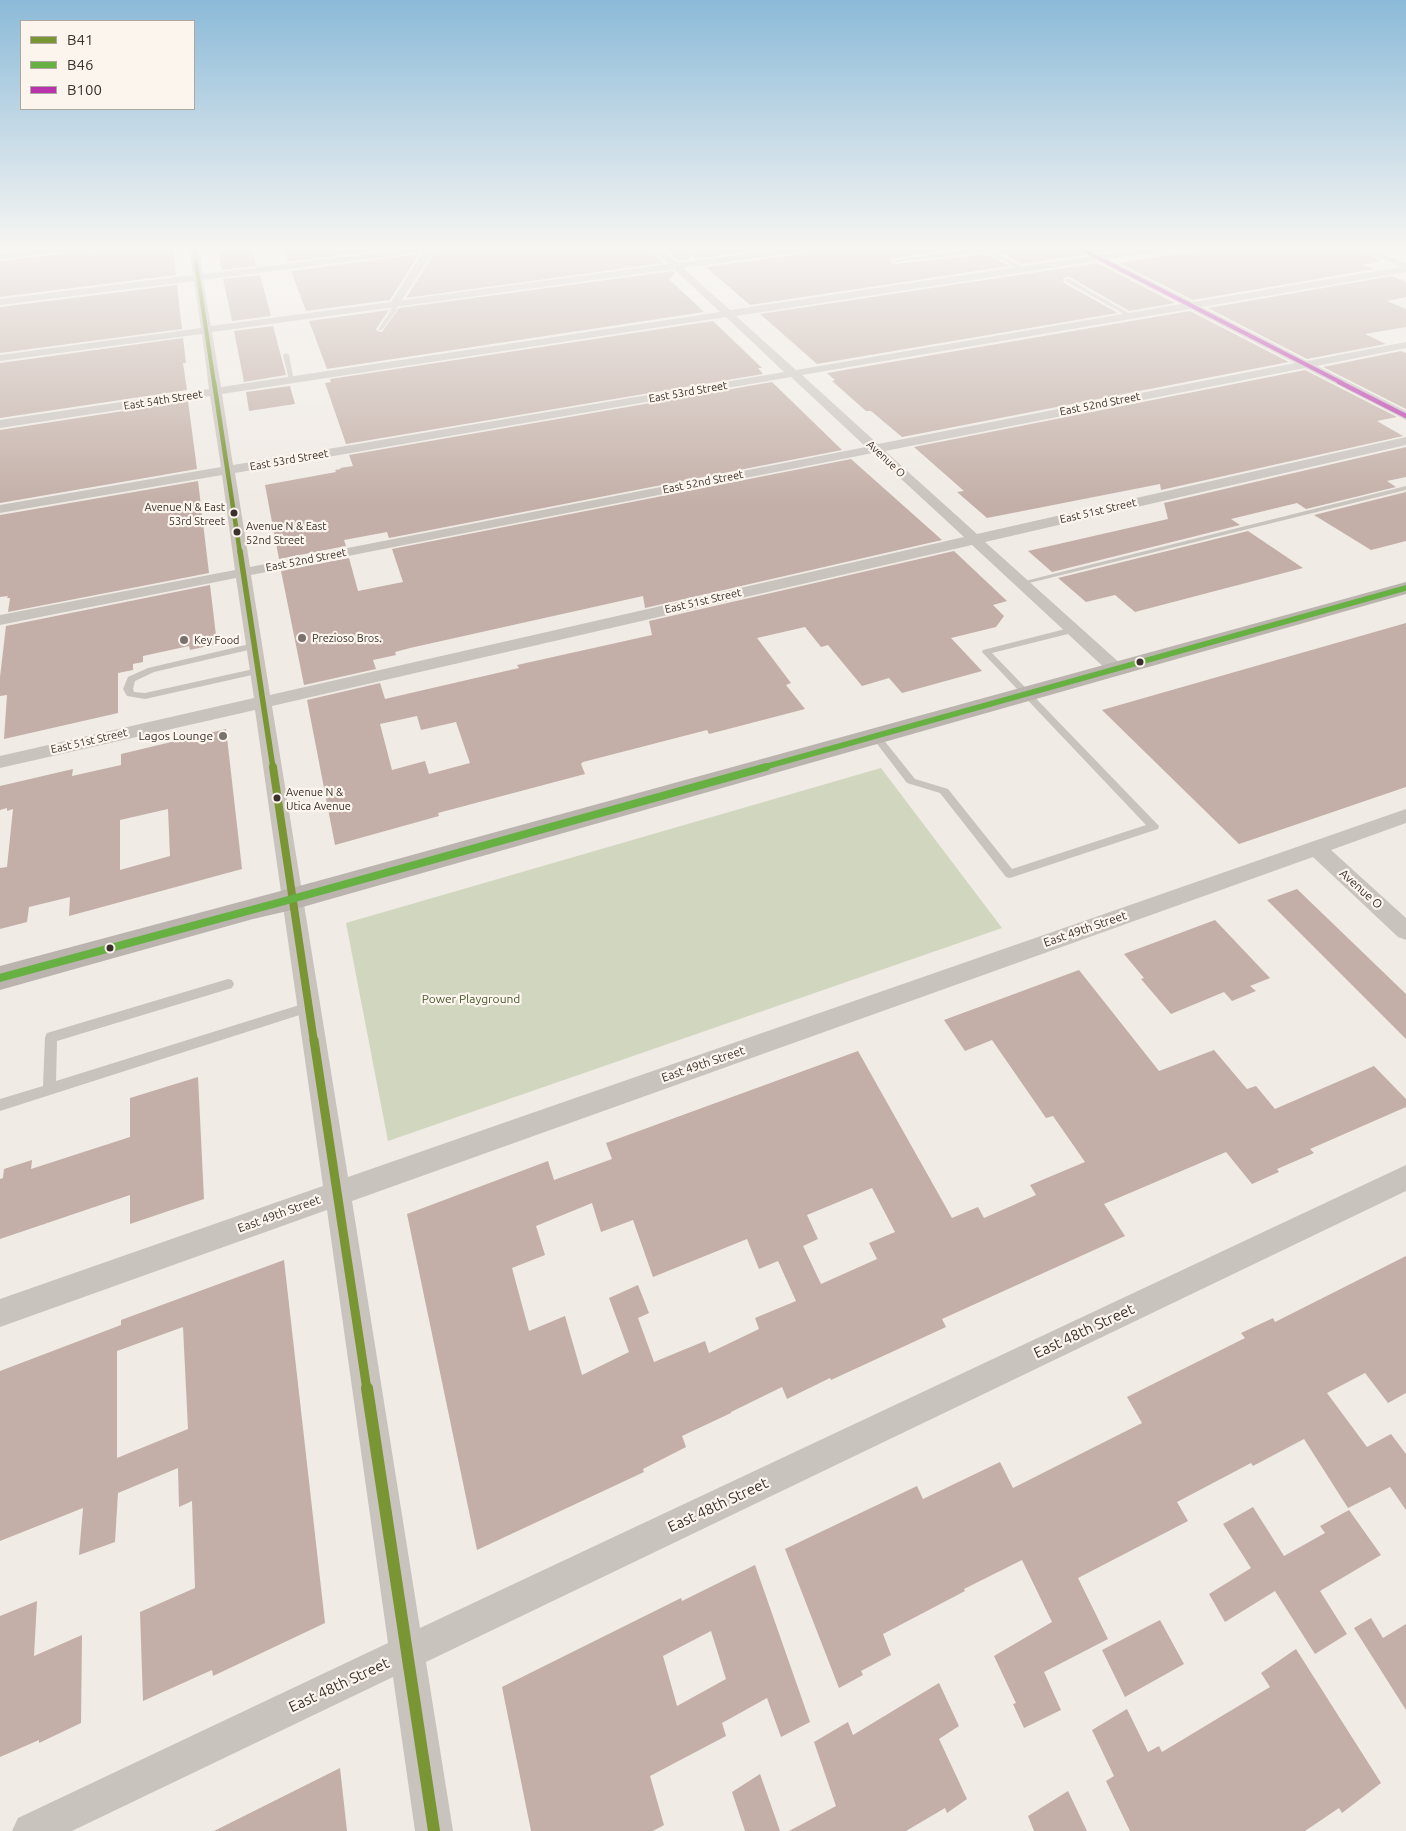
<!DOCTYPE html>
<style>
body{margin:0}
#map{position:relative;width:1406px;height:1831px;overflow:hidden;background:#f0ebe5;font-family:Ubuntu,sans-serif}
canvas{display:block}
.legend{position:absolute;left:20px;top:20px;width:175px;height:90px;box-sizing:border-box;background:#fbf5ee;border:1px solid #aea6a0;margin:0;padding:6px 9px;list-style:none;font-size:15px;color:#3b302b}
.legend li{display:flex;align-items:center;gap:10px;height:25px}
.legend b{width:25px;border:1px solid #aea6a0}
</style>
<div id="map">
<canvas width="1406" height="1831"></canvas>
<ul class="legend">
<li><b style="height:6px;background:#799534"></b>B41</li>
<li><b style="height:6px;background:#67b042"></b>B46</li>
<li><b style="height:6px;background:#b933ad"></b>B100</li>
</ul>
</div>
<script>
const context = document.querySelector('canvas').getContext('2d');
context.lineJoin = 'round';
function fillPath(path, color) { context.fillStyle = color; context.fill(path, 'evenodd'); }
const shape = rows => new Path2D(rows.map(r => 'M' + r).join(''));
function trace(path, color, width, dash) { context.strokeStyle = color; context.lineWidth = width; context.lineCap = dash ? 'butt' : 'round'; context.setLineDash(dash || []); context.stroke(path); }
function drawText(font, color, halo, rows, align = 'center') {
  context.font = font + ' Ubuntu,sans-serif'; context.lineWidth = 4.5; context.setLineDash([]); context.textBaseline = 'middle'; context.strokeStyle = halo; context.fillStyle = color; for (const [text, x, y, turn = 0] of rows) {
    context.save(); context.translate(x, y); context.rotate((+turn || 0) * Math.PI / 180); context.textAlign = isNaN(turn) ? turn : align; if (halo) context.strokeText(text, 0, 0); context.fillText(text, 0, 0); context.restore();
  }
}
fillPath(shape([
 [881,768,1002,928,388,1141,346,923]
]), '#d1d6bf');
fillPath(shape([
 [69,249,85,249,85,252,117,249,173,249,176,275,0,297,0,261,62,254],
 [218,249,252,249,257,266,222,270],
 [284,249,391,249,288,262],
 [437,249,650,249,664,263,406,298],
 [665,249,767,249,696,259,692,254,687,260,679,261],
 [808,249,966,249,940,251,892,259,890,262,894,264,986,254,1010,266,750,305,706,267,801,254],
 [993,249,1111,249,1111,251,1100,253,1094,252,1090,254,1022,264],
 [1210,249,1356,249,1382,261,1363,265,1375,269,1193,300,1119,263],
 [419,254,390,300,306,311,291,271],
 [1097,263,1175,303,1129,311,1070,277,1065,277,1063,279,1064,283,1118,313,817,364,760,314],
 [673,271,675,273,669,279,704,312,327,369,309,321,389,310,376,329,377,331,382,332,399,308],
 [260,275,271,316,232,321,223,279],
 [1392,276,1406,282,1406,297,1387,301,1406,309,1406,327,1365,334,1386,344,1307,359,1208,308],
 [177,285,182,329,0,353,0,307],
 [1190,311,1289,362,902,437,871,411,866,411,832,381,835,380,827,373],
 [713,321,762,368,758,368,763,374,346,444,325,383,331,382,330,379],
 [273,326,286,375,244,382,234,331],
 [183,338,186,363,183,363,187,390,0,418,0,363],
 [1401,351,1406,353,1406,409,1323,367],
 [1305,370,1397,417,1377,421,1403,436,1161,490,1160,484,987,518,957,492,964,491,914,447],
 [772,382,842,450,389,538,387,532,344,540,346,546,279,559,265,485,336,472,335,470,341,469,340,468,353,466,349,455],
 [290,386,295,404,249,411,246,392],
 [188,401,197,469,0,503,0,430],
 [1406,447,1406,477,1387,481,1396,487,1306,509,1297,503,1231,519,1240,525,1052,572,1028,551,1168,519,1164,503],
 [851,459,942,540,645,608,643,596,410,648,395,652,396,655,373,660,376,669,304,685,281,571,349,558,358,591,403,582,392,549],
 [198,481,209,573,8,612,10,598,7,598,8,596,0,597,0,515],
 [1406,492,1406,541,1371,550,1314,515],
 [1248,531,1303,568,1135,612,1115,595,1086,602,1058,578],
 [954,551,1007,601,993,605,1004,616,996,627,951,638,982,671,902,693,889,678,862,686,828,645,821,647,805,627,757,638,791,683,786,685,805,709,709,734,707,730,583,762,581,764,585,774,438,813,439,816,335,845,307,700,380,683,385,699,415,692,519,668,517,665,652,635,649,621],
 [417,716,421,730,456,722,470,763,429,774,425,761,392,770,380,724],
 [210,585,217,644,190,650,189,646,143,656,143,662,133,664,133,670,118,673,118,713,4,739,7,695,0,696,0,677,6,626],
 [1406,623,1406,787,1239,844,1102,710],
 [226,729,242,869,69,916,70,897,29,907,27,922,0,929,0,868,7,867,13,809,7,811,7,808,0,810,0,786,73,769,72,776,121,765,121,754],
 [168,809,170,856,120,870,120,820],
 [1297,889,1406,994,1406,1039,1267,900],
 [1215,920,1270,978,1250,986,1256,991,1232,1001,1224,992,1171,1014,1141,979,1144,978,1124,954],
 [1079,970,1159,1071,1214,1050,1247,1089,1256,1086,1275,1109,1374,1066,1406,1099,1406,1107,1310,1149,1314,1153,1277,1169,1279,1172,1252,1184,1226,1152,1104,1204,1125,1236,942,1319,946,1327,831,1380,830,1378,787,1399,782,1387,731,1412,731,1413,682,1436,686,1447,643,1469,644,1472,477,1550,407,1214,548,1161,554,1180,612,1159,606,1143,858,1051,952,1218,978,1207,984,1218,1036,1195,1030,1185,1085,1162,1053,1116,1046,1118,992,1040,965,1051,944,1020],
 [872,1188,895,1232,869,1243,877,1259,821,1284,803,1246,818,1239,807,1215],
 [592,1203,601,1232,633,1220,653,1277,747,1239,759,1269,778,1261,796,1301,755,1318,759,1329,709,1353,705,1341,654,1362,638,1318,649,1313,638,1285,609,1298,629,1352,582,1375,565,1316,529,1331,512,1268,545,1255,536,1226],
 [198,1077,204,1199,130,1224,130,1195,0,1239,0,1179,3,1178,4,1169,32,1160,31,1169,130,1137,130,1098],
 [1406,1256,1406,1393,1388,1403,1365,1373,1327,1393,1367,1447,1391,1434,1406,1454,1406,1510,1390,1487,1348,1508,1304,1439,1253,1466,1251,1463,1177,1502,1188,1521,1078,1578,1108,1639,1044,1672,1061,1710,1024,1728,1013,1704,1016,1703,994,1656,1052,1622,1022,1560,964,1589,965,1591,883,1634,891,1655,861,1671,863,1675,839,1688,785,1549,917,1486,923,1499,1000,1462,1013,1488,1142,1423,1127,1397,1245,1338,1241,1333,1273,1318,1275,1322],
 [284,1260,325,1623,213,1676,212,1670,143,1701,140,1612,195,1588,192,1501,179,1507,178,1468,118,1493,115,1542,79,1555,83,1508,0,1541,0,1371,121,1325,121,1320],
 [183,1327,188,1429,117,1458,117,1351],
 [1253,1507,1284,1556,1325,1533,1320,1526,1349,1510,1381,1555,1320,1591,1347,1634,1315,1654,1275,1591,1225,1622,1209,1594,1251,1568,1223,1524],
 [755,1565,810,1722,781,1737,767,1698,722,1723,726,1736,650,1776,664,1825,653,1831,531,1831,502,1687,681,1598,682,1601],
 [711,1631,726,1679,677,1706,663,1656],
 [37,1601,34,1656,82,1635,81,1723,39,1743,39,1740,0,1757,0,1616],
 [1371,1618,1383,1638,1406,1624,1406,1710,1354,1628],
 [1160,1620,1184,1664,1125,1697,1102,1650],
 [1296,1649,1381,1783,1342,1813,1339,1808,1305,1831,1130,1831,1106,1781,1114,1776,1092,1730,1127,1709,1148,1752,1159,1746,1162,1752,1270,1687,1261,1673],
 [939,1683,959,1726,939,1739,967,1799,947,1813,945,1808,906,1831,789,1831,836,1806,814,1742,848,1722,853,1735],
 [340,1768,347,1831,214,1831],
 [760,1774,780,1831,745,1831,732,1792],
 [1068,1791,1087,1831,1034,1831,1028,1816]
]), '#c3afa7');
fillPath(shape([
 [989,249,1026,269,1022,270,986,252,894,262,892,261,940,253,989,249],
 [1065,279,1069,279,1134,316,1129,317,1065,281,1065,279],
 [393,303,398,304,397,310,382,330,378,330,391,310,393,303],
 [286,353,289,355,294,381,289,380,283,355,286,353],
 [1406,486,1406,490,1021,585,1017,583,1406,486],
 [1073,627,1076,628,1076,632,992,653,1159,826,1158,829,1010,878,1006,877,940,793,907,783,871,736,873,734,879,734,915,779,948,789,1012,869,1146,825,982,652,983,650,1073,627],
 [254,643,258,646,257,648,154,672,135,681,133,689,134,692,145,693,258,668,261,669,261,673,145,699,127,696,123,689,128,677,148,668,254,643],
 [228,979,232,980,234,984,232,988,57,1041,56,1081,309,1002,313,1003,315,1007,313,1011,309,1012,0,1111,0,1099,43,1086,45,1037,47,1033,228,979]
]), '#c9c3be');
fillPath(shape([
 [38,249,67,249,62,252,0,259,0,253,38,249],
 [189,249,199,249,203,274,407,249,435,249,402,300,668,264,652,249,662,249,678,263,781,249,806,249,801,252,683,268,730,310,1091,256,1095,253,1100,255,1138,249,1161,249,1156,252,1108,259,1193,302,1401,267,1358,249,1371,249,1406,263,1406,272,1202,307,1307,361,1406,342,1406,348,1317,366,1406,411,1406,420,1305,368,885,451,977,534,1406,437,1406,445,985,542,1122,665,1124,669,1122,673,1116,674,1110,673,972,545,272,706,348,1177,1406,809,1406,823,1331,850,1406,918,1406,940,1398,937,1313,857,352,1201,420,1628,1406,1165,1406,1191,426,1662,453,1831,415,1831,393,1677,72,1831,12,1831,18,1818,388,1643,327,1210,0,1327,0,1299,323,1186,255,710,0,768,0,756,254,698,236,578,0,625,0,615,235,570,222,475,0,513,0,505,221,467,210,396,0,428,0,420,209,389,202,334,0,361,0,355,201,328,194,281,0,305,0,299,193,275,189,249],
 [423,252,391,302,211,326,203,280,423,252],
 [1097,261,1181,304,796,370,736,316,1097,261],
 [674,269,720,312,221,387,212,332,674,269],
 [1190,309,1295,363,878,444,802,375,1190,309],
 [726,317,784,372,233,465,222,394,726,317],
 [791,377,866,447,250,567,235,473,791,377],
 [873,453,964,537,270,695,251,575,873,453]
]), '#c9c3be');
fillPath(shape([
 [1406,582,1406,594,292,910,253,919,0,990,0,966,292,888,1406,582]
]), '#bab3ae');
trace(shape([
 [194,249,214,383]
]), '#799534', 4);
trace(shape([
 [214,382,240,553]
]), '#799534', 4.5);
trace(shape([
 [240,551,273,768]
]), '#799534', 5.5);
trace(shape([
 [273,767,314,1042]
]), '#799534', 8);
trace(shape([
 [314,1040,367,1390]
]), '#799534', 9);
trace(shape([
 [367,1388,434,1831]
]), '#799534', 12);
trace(shape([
 [761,768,1406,588]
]), '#67b042', 5.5);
trace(shape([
 [0,978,292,899,766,767]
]), '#67b042', 8);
trace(shape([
 [1081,249,1342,383]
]), '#b933ad', 4);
trace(shape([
 [1339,382,1406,416]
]), '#b933ad', 4.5);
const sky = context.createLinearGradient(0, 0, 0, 505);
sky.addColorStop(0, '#8bbad8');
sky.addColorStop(0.49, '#f8f6f3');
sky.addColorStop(1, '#f8f6f300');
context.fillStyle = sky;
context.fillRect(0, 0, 1406, 505);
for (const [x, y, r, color] of [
 [234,513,4.5,"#3b302b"],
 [237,532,4.5,"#3b302b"],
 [302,638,5,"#7a716c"],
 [184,640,5,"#7a716c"],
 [1140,662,4.5,"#3b302b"],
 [223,736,5,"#7a716c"],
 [277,798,4.5,"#3b302b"],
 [110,948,4.5,"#3b302b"]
]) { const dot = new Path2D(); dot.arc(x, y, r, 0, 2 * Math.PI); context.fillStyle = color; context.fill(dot); trace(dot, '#fbf5ee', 2); }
drawText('11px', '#3b302b', '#fbf5ee', [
 ["East 53rd Street",688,392,-10],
 ["East 54th Street",163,400,-9],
 ["East 52nd Street",1100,404,-11],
 ["Avenue O",886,459,43],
 ["East 53rd Street",289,460,-10],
 ["East 52nd Street",703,482,-11],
 ["East 51st Street",1098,511,-13],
 ["East 52nd Street",306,560,-11],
 ["East 51st Street",703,601,-13],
 ["East 51st Street",89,741,-13]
]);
drawText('11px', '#3b302b', '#fbf5ee', [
 ["Avenue N & East",225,507,"right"],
 ["53rd Street",225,521,"right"],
 ["Avenue N & East",246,526],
 ["52nd Street",246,540],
 ["Avenue N &",286,792],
 ["Utica Avenue",286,806]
], 'left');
drawText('11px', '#3b302b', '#fbf5ee', [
 ["Prezioso Bros.",312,638],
 ["Key Food",194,640]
], 'left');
drawText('12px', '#3b302b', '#fbf5ee', [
 ["Lagos Lounge",213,736]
], 'right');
drawText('12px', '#3b302b', '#fbf5ee', [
 ["Avenue O",1361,889,42],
 ["East 49th Street",1085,929,-19],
 ["East 49th Street",703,1064,-19],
 ["East 49th Street",279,1214,-20]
]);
drawText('12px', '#4a5a2e', '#fbf5ee', [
 ["Power Playground",471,999]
]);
drawText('15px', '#3b302b', '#fbf5ee', [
 ["East 48th Street",1084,1331,-25],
 ["East 48th Street",718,1505,-25],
 ["East 48th Street",339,1685,-25]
]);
</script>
